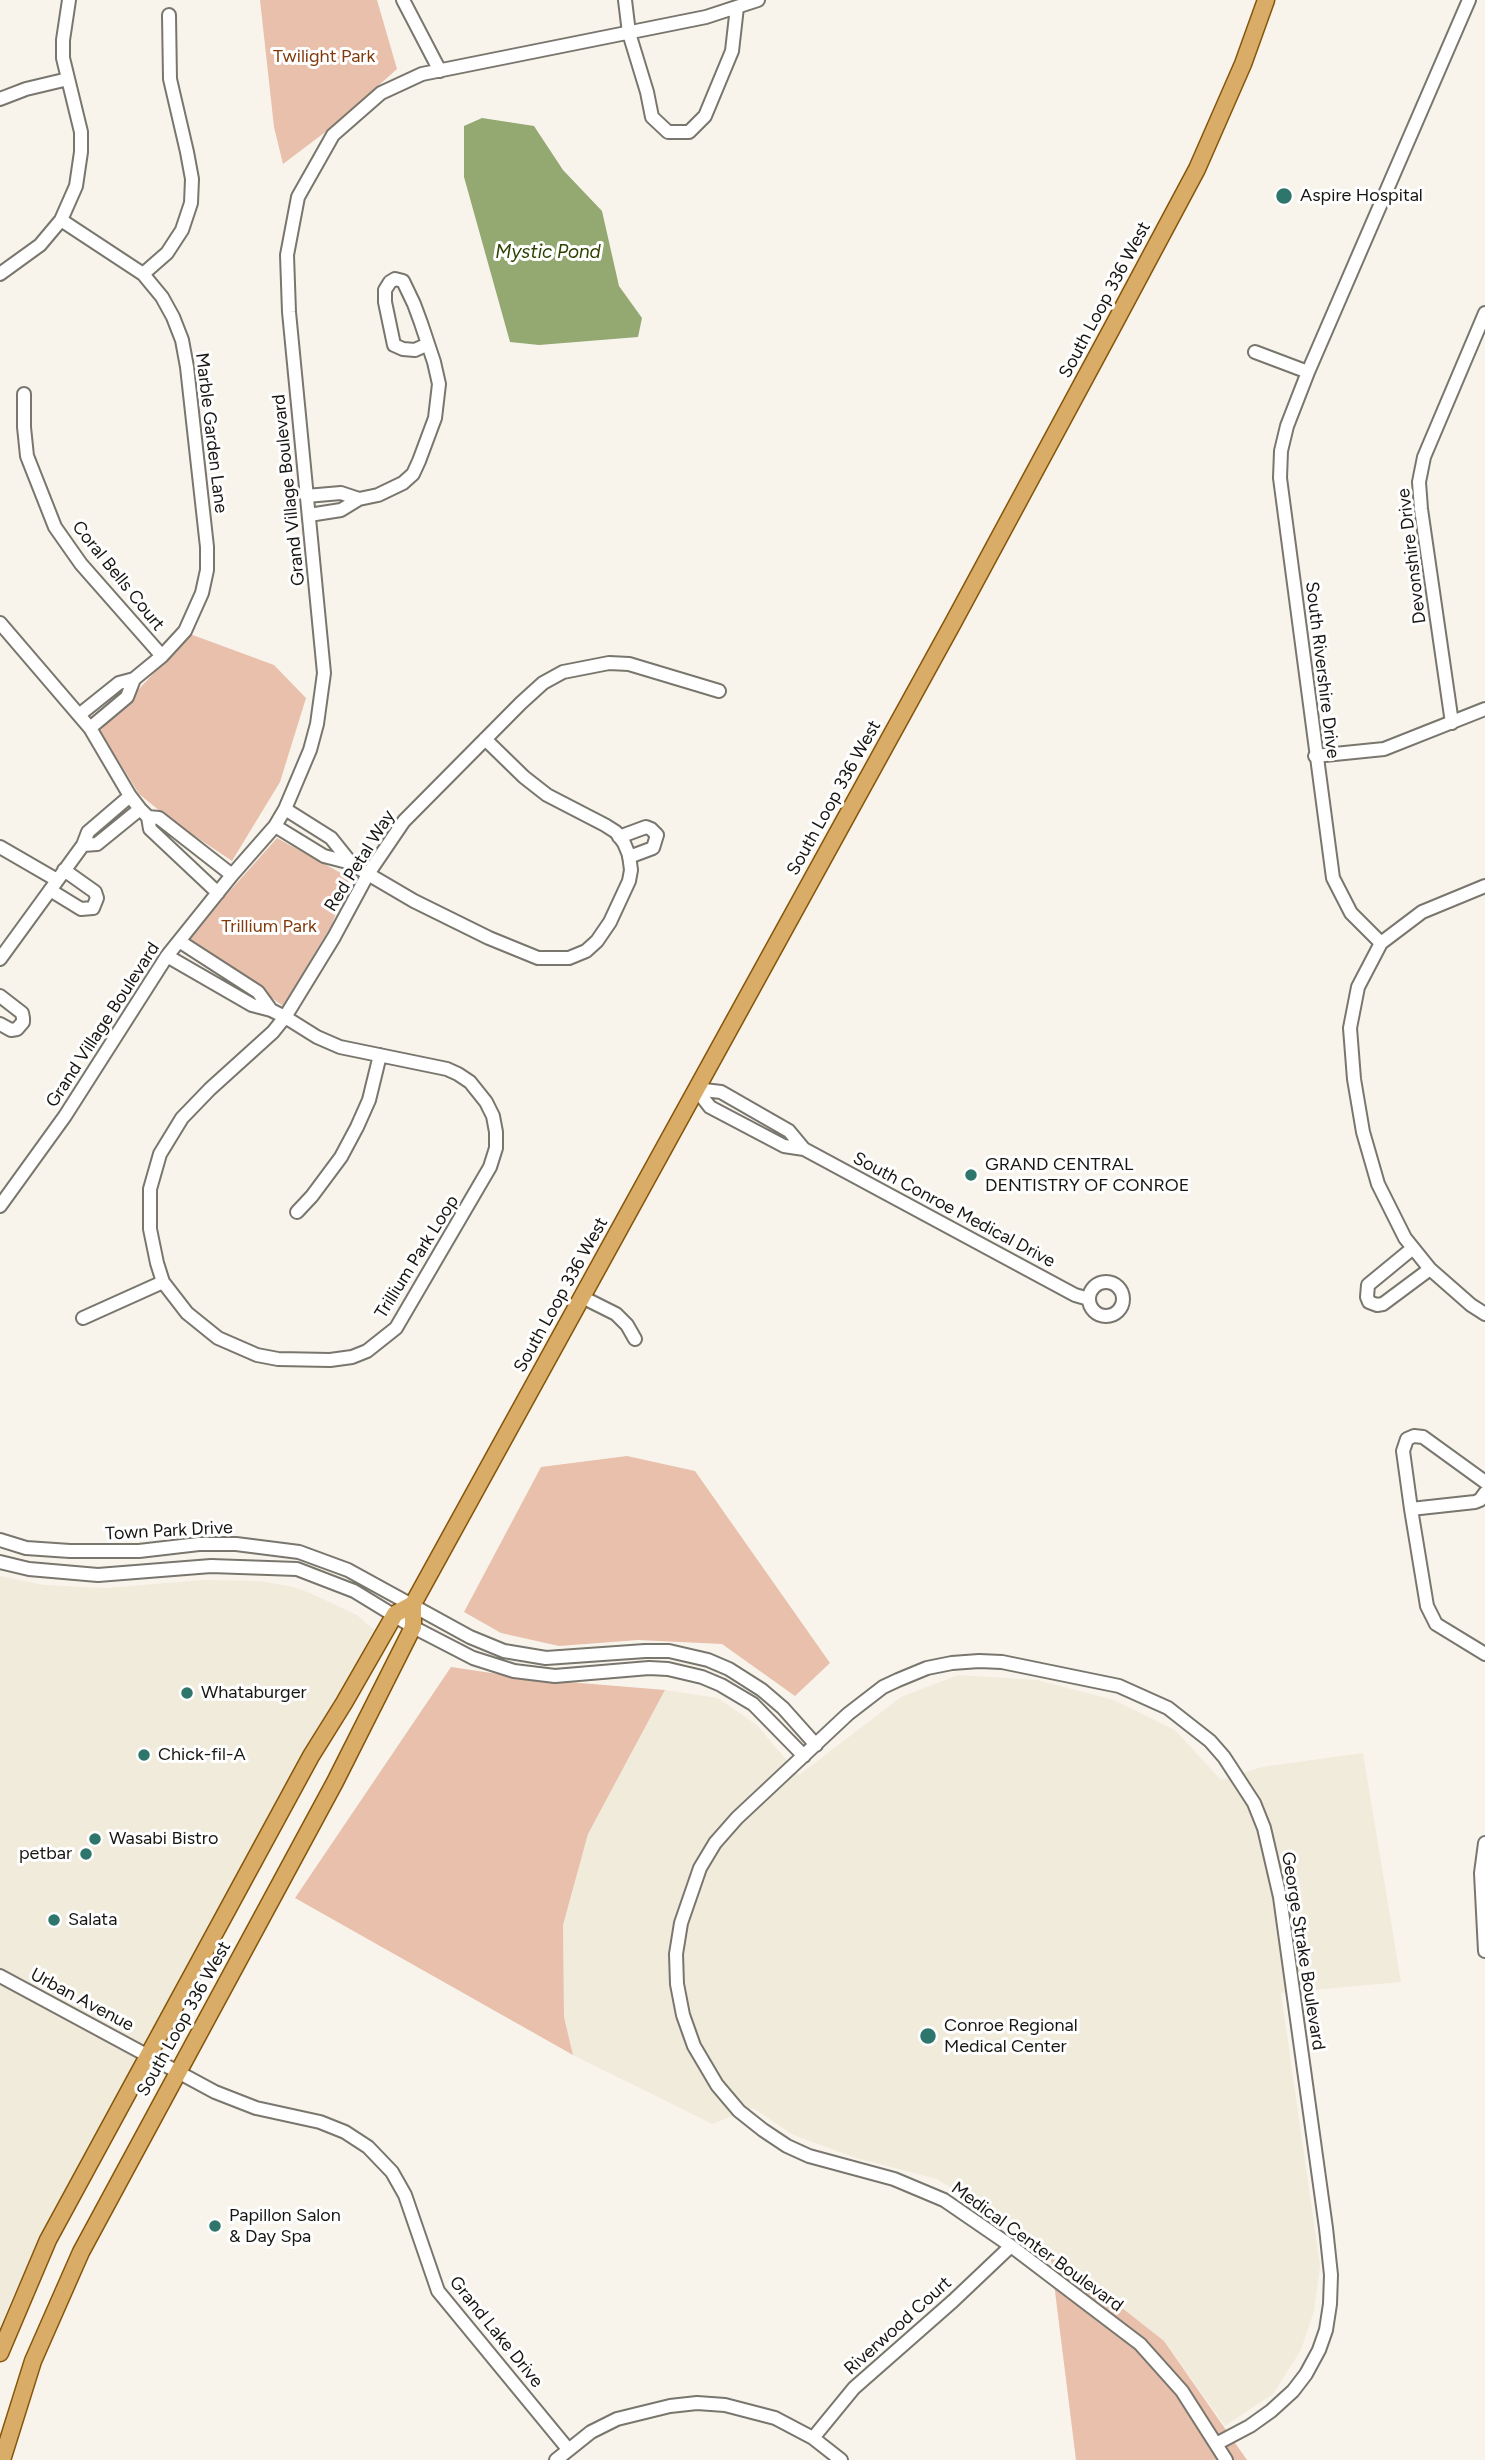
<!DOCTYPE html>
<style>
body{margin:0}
canvas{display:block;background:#f8f4ec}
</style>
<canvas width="1485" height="2460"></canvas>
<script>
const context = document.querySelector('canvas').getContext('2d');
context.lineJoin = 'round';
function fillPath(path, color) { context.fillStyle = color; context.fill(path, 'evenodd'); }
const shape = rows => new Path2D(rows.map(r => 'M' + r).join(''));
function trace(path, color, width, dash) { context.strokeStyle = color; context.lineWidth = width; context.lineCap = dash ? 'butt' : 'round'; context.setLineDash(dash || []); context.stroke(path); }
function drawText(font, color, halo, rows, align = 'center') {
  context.font = font + ' Figtree,sans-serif'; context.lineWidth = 6; context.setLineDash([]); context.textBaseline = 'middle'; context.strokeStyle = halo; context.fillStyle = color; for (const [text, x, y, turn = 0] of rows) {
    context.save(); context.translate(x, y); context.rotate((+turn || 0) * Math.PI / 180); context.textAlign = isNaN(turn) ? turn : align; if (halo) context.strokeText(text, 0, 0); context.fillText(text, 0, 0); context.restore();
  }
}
fillPath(shape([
 [0,1576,44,1585,106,1588,204,1580,260,1581,293,1587,310,1593,357,1615,374,1630,52,2216,11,2300,0,2328],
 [958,1675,1037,1680,1114,1700,1175,1730,1221,1780,1262,1767,1363,1753,1401,1982,1281,1993,1320,2266,1314,2311,1301,2350,1273,2394,1225,2426,1164,2341,1050,2251,937,2179,856,2158,793,2135,753,2108,712,2124,573,2055,564,2017,563,1925,588,1834,665,1690,718,1698,757,1725,799,1775,901,1697]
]), '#f1ebdb');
fillPath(shape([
 [260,0,377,0,397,69,332,127,283,164,274,127],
 [190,634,274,665,306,698,280,782,232,861,171,820,139,794,100,731],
 [277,838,350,878,331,926,283,1006,187,939],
 [627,1456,695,1471,830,1663,795,1696,722,1644,638,1640,559,1646,501,1633,464,1612,541,1467],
 [451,1667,532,1679,665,1690,588,1834,563,1925,564,2017,573,2055,295,1898],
 [1050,2251,1164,2341,1247,2460,1076,2460]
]), '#e8c0ac');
fillPath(shape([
 [482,118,534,126,563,170,602,211,619,286,642,318,638,337,539,345,510,342,464,177,464,126]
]), '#93a971');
const minor = shape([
 [403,0,440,71],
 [625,0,629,33,647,92,652,117,668,132,689,132,705,116,732,51,737,7],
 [0,99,26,89,68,79],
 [61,220,143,274,162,297,173,317,182,340,187,367,207,547,207,570,202,593,185,631,162,656,134,679,119,683,79,715],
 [0,274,40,245,61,220,76,186,81,152,81,132,63,58,63,40,69,0],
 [143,274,167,253,182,230,191,203,192,179,187,152,170,79,169,15],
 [1255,352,1308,372],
 [24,394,24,427,27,456,55,527,81,564,162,656],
 [306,496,341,493,359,499],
 [309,515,341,510,359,499,378,495,403,483,413,474,419,461,435,418,439,384,434,362,421,323,414,304,403,281,395,279,390,282,385,290,385,302,394,345,403,349,415,350,428,344],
 [0,623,90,728,130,796,140,809,148,817,159,818,232,875],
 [1452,723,1421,509,1419,482,1424,457,1485,313],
 [90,728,127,697,134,679],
 [1315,756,1384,749,1485,709],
 [285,809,331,838,351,863,368,874,414,901,489,938,538,958,569,958,586,951,597,941,610,922,629,881,631,870,629,855,624,843,616,832,605,825,547,795,524,777,485,739],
 [148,817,150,829,218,893],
 [275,826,324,856,351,863],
 [619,837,646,827,651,829,657,835,653,848,629,857],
 [83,845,97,844,140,809],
 [0,847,57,880],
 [1485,886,1422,912,1381,943,1358,987,1350,1028,1354,1079,1363,1132,1378,1184,1405,1238,1430,1269,1471,1305,1485,1314],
 [50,890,81,909,93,908,97,898,95,892,64,870],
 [179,941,258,992,271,1010],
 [1381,943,1351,913,1333,878,1280,478,1281,451,1287,426,1308,372,1469,0],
 [167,956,252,1005,271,1010,285,1017,317,1037,340,1047,447,1069,458,1074,470,1082,486,1102,493,1116,496,1132,496,1148,490,1167,396,1328,367,1351,352,1357,330,1360,278,1359,257,1355,218,1338,187,1313,163,1282,157,1263,150,1229,150,1189,160,1154,182,1118,210,1089,273,1032,285,1017,334,937,368,874,404,821,521,703,543,683,563,672,609,663,629,664,719,691],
 [0,959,83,845,88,832,130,796],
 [0,996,22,1013,23,1018,23,1022,17,1029,11,1030,0,1024],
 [696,1089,710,1107,784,1146,804,1149,1075,1295,1089,1299],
 [696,1089,721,1092,789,1131,804,1149],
 [0,1206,65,1116,167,956,232,875,275,826,285,809,310,750,317,724,324,673,289,312,287,255,298,197,333,135,381,93,422,74,706,17,758,0],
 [297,1212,312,1196,341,1157,357,1127,369,1100,380,1055],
 [1413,1248,1368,1285,1367,1297,1369,1302,1377,1305,1383,1304,1430,1269],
 '1089 1299a17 17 0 1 1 34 0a17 17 0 1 1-34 0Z',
 [582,1297,616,1314,627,1325,635,1339],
 [83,1318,163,1282],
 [1485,1482,1423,1437,1414,1436,1407,1439,1403,1451,1411,1509,1475,1502,1480,1500,1485,1493],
 [1411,1509,1427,1606,1436,1624,1485,1654],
 [0,1540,26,1548,70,1551,139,1551,199,1544,236,1544,299,1552,348,1570,470,1637,504,1651,546,1658,645,1651,669,1651,708,1660,729,1669,762,1690,783,1708,816,1745],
 [0,1562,29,1569,98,1575,211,1566,297,1569,354,1591,413,1627,473,1658,514,1671,555,1676,649,1668,668,1669,702,1677,721,1685,753,1704,804,1756],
 [1485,1843,1481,1873,1485,1951],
 [0,1976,215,2092,256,2108,320,2122,345,2132,368,2147,392,2172,405,2195,438,2291,568,2449],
 [813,2438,854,2388,953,2301,1011,2246],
 [1216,2444,1250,2426,1271,2411,1293,2391,1306,2374,1319,2350,1326,2330,1330,2304,1331,2275,1326,2228,1280,1897,1264,1828,1254,1803,1224,1757,1210,1741,1168,1708,1119,1686,1002,1662,979,1661,952,1663,927,1668,898,1680,883,1687,848,1714,737,1818,715,1843,700,1868,681,1923,676,1954,677,1984,683,2015,694,2046,717,2085,739,2111,763,2130,787,2146,809,2156,894,2179,944,2200,1011,2246,1140,2344,1182,2391,1226,2460],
 [556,2460,591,2432,617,2419,670,2406,697,2403,725,2405,775,2418,813,2438,841,2460]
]);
const major = shape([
 [0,2353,48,2240,311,1756,344,1703,395,1614,413,1604],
 [2,2460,33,2361,81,2252,335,1782,413,1627,413,1604,953,623,1111,330,1197,169,1243,64,1266,0]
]);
trace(minor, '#79766e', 16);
trace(major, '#855509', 19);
trace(minor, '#fff', 12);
trace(major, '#d9ad68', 16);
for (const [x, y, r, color] of [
 [1284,196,9,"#2e756c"],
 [971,1175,7,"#2e756c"],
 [187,1693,7,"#2e756c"],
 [144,1755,7,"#2e756c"],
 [95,1839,7,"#2e756c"],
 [86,1854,7,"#2e756c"],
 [54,1920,7,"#2e756c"],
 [928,2036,9,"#2e756c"],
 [215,2226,7,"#2e756c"]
]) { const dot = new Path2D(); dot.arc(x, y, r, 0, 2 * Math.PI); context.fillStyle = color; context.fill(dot); trace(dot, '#fff', 2.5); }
drawText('18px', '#803a0b', '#fff', [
 ["Twilight Park",324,57],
 ["Trillium Park",269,927]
]);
drawText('18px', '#171613', '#fff', [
 ["Aspire Hospital",1300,196],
 ["GRAND CENTRAL",985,1165],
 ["DENTISTRY OF CONROE",985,1186],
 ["Whataburger",201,1693],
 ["Chick-fil-A",158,1755],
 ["Wasabi Bistro",109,1839],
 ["petbar",72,1854,"right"],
 ["Salata",68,1920],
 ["Conroe Regional",944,2026],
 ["Medical Center",944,2047],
 ["Papillon Salon",229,2216],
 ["& Day Spa",229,2237]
], 'left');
drawText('18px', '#171613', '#fff', [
 ["South Loop 336 West",1105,300,-62],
 ["Marble Garden Lane",211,433,83],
 ["Grand Village Boulevard",289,490,-96],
 ["Devonshire Drive",1412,556,-97],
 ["Coral Bells Court",118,576,51],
 ["South Rivershire Drive",1322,670,83],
 ["South Loop 336 West",834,798,-61],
 ["Red Petal Way",360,861,-58],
 ["Grand Village Boulevard",103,1025,-57],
 ["South Conroe Medical Drive",954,1210,28],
 ["Trillium Park Loop",417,1257,-58],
 ["South Loop 336 West",561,1295,-61],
 ["Town Park Drive",169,1531,-3],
 ["George Strake Boulevard",1303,1951,81],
 ["Urban Avenue",82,2000,28],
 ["South Loop 336 West",184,2019,-61],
 ["Medical Center Boulevard",1037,2247,36],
 ["Riverwood Court",898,2326,-42],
 ["Grand Lake Drive",496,2332,51]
]);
drawText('italic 19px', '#2e4100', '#fff', [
 ["Mystic Pond",548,252]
]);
</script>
